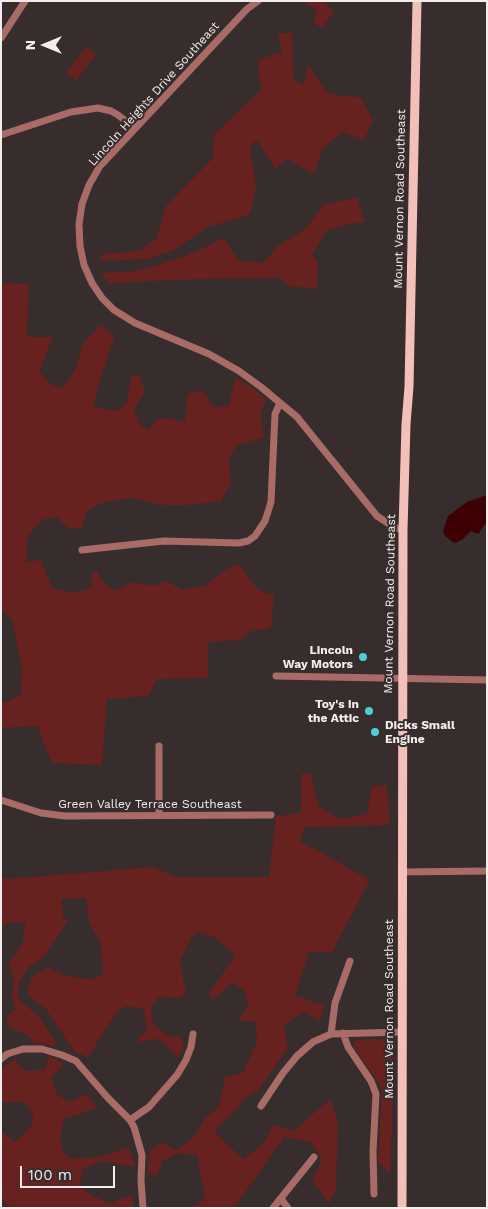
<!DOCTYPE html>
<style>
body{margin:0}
#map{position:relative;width:488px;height:1209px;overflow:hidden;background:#362d2c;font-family:"Work Sans",sans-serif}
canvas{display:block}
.frame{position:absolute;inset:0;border:2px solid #f3eeed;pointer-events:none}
.north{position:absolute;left:20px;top:20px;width:50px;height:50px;-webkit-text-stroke:4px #362d2c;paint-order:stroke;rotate:270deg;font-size:14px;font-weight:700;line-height:20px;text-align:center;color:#f3eeed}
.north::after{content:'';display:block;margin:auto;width:18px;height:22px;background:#f3eeed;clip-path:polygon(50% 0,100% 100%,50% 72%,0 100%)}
.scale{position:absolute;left:20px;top:1166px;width:95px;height:22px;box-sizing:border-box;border:2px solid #f3eeed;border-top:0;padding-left:6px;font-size:15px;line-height:18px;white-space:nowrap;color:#f3eeed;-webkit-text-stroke:4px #362d2c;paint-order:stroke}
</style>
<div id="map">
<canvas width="488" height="1209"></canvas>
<div class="frame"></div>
<div class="north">N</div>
<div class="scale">100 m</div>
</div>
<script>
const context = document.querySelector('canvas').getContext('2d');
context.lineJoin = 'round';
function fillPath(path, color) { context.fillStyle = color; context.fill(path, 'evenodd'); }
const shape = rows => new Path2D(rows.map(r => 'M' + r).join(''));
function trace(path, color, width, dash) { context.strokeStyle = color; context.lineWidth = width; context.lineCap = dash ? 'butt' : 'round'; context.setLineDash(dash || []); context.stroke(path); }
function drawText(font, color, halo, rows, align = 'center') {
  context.font = font + ' "Work Sans",sans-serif'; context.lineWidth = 4; context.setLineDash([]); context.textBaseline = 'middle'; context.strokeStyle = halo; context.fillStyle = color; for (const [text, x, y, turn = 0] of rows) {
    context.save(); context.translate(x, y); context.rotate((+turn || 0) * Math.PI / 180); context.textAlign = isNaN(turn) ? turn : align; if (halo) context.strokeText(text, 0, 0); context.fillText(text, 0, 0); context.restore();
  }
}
fillPath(shape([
 [303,1,324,1,334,12,322,28,313,23,317,11],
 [278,33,292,33,293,79,304,85,308,65,326,91,339,96,361,97,373,121,364,140,343,132,322,149,314,174,287,159,275,169,257,140,250,146,256,189,250,214,208,227,174,250,148,259,101,261,100,255,140,250,156,239,166,206,213,158,214,134,261,90,258,60,282,52],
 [87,46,96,55,76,81,66,73],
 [357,197,365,222,349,224,326,231,312,255,318,263,317,289,288,286,281,278,199,279,109,283,100,273,135,271,157,265,185,256,224,238,239,261,264,263,276,247,306,229,323,205],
 [1,283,29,284,27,337,53,337,39,371,52,385,63,388,74,372,83,344,101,324,114,337,100,380,93,407,119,411,127,402,131,377,139,375,145,391,134,409,139,423,148,430,159,418,185,421,188,394,202,390,214,407,228,406,236,377,266,398,260,415,264,438,237,445,229,458,231,484,221,501,189,505,162,505,132,498,104,502,87,511,82,529,68,528,57,517,41,520,28,537,26,562,41,560,52,588,76,593,91,587,92,573,96,570,103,582,115,591,132,582,154,586,167,581,182,590,206,585,225,570,239,564,258,590,274,595,271,628,251,631,241,640,208,642,208,678,157,679,148,696,107,699,102,765,52,763,37,726,1,728,1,701,7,702,21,694,22,669,12,619,1,610],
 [301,774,311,774,318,806,340,819,367,814,372,786,387,785,390,825,305,827,300,841,370,880,332,952,309,952,295,995,325,1006,319,1021,304,1012,284,1025,288,1048,258,1091,244,1098,238,1108,214,1131,243,1159,263,1144,273,1125,294,1131,330,1099,338,1122,336,1189,329,1204,312,1181,322,1160,311,1142,284,1137,234,1208,193,1208,205,1197,197,1155,179,1153,162,1161,157,1177,148,1172,150,1150,161,1143,177,1150,193,1138,205,1118,219,1106,225,1077,243,1073,257,1041,255,1021,237,1021,248,1006,245,990,232,983,213,1000,209,993,235,956,216,938,200,932,191,937,180,961,186,993,180,998,160,996,151,1007,153,1024,168,1036,181,1037,184,1048,178,1058,160,1039,148,1040,139,1043,139,1038,147,1029,143,1009,127,1006,118,1010,88,1057,75,1052,45,1008,29,997,27,990,32,977,47,967,64,975,93,980,103,973,101,944,89,922,86,898,61,899,63,917,68,921,45,956,28,968,19,982,18,998,40,1018,57,1044,51,1046,34,1042,24,1033,10,1029,5,1017,16,1009,12,998,14,978,8,964,23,942,25,922,12,922,1,927,1,877,8,879,152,867,177,877,269,877,276,816,301,813],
 [388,1039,393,1046,391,1174,378,1161,382,1088,354,1047,355,1040],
 [49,1056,64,1064,51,1078,57,1094,69,1102,87,1094,97,1108,64,1119,60,1136,63,1153,72,1159,99,1157,129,1147,135,1167,101,1161,82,1170,80,1186,93,1196,111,1203,132,1195,134,1208,10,1208,1,1197,1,1131,16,1142,31,1126,33,1114,25,1102,1,1102,1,1069,15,1059,24,1071,44,1070]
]), '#67211e');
fillPath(shape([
 [487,495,487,521,478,534,471,531,462,540,454,543,445,536,443,531,448,516,467,502]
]), '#3e0002');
trace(shape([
 [258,1,247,9,100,166,89,185,82,204,79,224,80,246,84,265,92,283,102,298,114,310,135,323,209,354,239,371,261,387,297,417,377,516,394,527,403,530],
 [1,38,25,1],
 [1,135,71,112,98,108,111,111,118,115,135,128],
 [82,550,164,541,239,543,248,541,255,536,265,521,271,502,275,414,280,403],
 [276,676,487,680],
 [159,746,159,816],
 [1,800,41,813,65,816,271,815],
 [402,872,487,871],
 [343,1033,348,1047,371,1081,376,1094,373,1151,374,1194],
 [331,1034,335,1003,350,961],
 [1,1059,7,1054,23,1049,42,1049,62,1055,76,1061,108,1098,130,1120,134,1127,142,1155,141,1180,143,1208],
 [261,1106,283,1073,297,1056,313,1042,331,1034,402,1032],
 [130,1120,149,1107,177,1075,186,1060,191,1047,193,1034],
 [281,1199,288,1208],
 [273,1208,314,1157]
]), '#a96b65', 7);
trace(shape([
 [402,1208,403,530,406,424,409,387,417,1]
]), '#f3bfb9', 9);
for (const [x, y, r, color] of [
 [363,657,5,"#52cbd9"],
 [369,711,5,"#52cbd9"],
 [375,732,5,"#52cbd9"]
]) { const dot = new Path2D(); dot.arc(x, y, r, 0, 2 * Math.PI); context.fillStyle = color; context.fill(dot); trace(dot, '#362d2c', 2); }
drawText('12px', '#f3eeed', '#362d2c', [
 ["Lincoln Heights Drive Southeast",154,94,-48],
 ["Mount Vernon Road Southeast",400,199,-89],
 ["Mount Vernon Road Southeast",390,604,-89],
 ["Green Valley Terrace Southeast",150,804],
 ["Mount Vernon Road Southeast",389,1009,-90]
]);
drawText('bold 12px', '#f3eeed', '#362d2c', [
 ["Lincoln",353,650],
 ["Way Motors",353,664],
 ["Toy's in",359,704],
 ["the Attic",359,718],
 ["Dicks Small",385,725,"left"],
 ["Engine",385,739,"left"]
], 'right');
</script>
